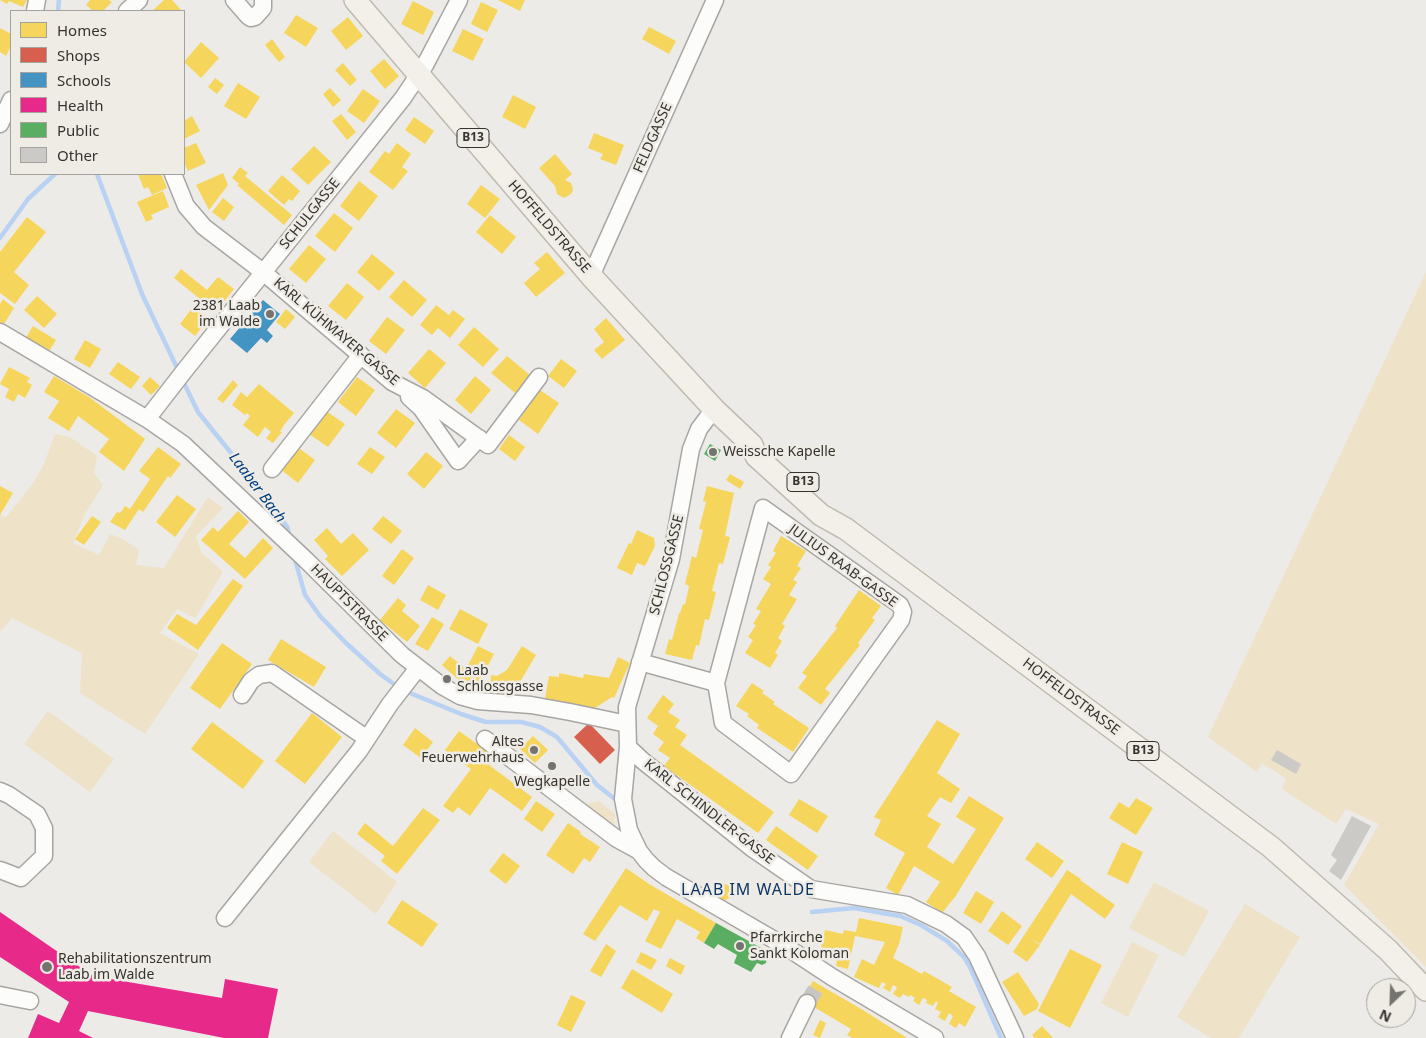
<!DOCTYPE html>
<meta charset="utf-8">
<style>
body{margin:0}
#map{position:relative;width:1426px;height:1038px;overflow:hidden;background:#edebe7;font-family:"Noto Sans",sans-serif}
canvas{display:block}
.legend{position:absolute;left:10px;top:10px;width:175px;height:165px;box-sizing:border-box;background:#efece5;border:1px solid #a4a29d;margin:0;padding:6px 9px;list-style:none;font-size:15px;color:#343330}
.legend li{display:flex;align-items:center;gap:10px;height:25px}
.legend b{width:25px;border:1px solid #a4a29d}
.north{position:absolute;left:1366px;top:978px;width:50px;height:50px;box-sizing:border-box;background:#efece5;border:1px solid #a4a29d;border-radius:50%;rotate:204deg;font-size:14px;font-weight:700;line-height:20px;text-align:center;color:#343330}
.north::after{content:'';display:block;margin:auto;width:18px;height:22px;background:#757370;clip-path:polygon(50% 0,100% 100%,50% 72%,0 100%)}
</style>
<div id="map">
<canvas width="1426" height="1038"></canvas>
<ul class="legend">
<li><b style="height:14px;background:#f6d55c"></b>Homes</li>
<li><b style="height:14px;background:#d6604d"></b>Shops</li>
<li><b style="height:14px;background:#4393c3"></b>Schools</li>
<li><b style="height:14px;background:#e7298a"></b>Health</li>
<li><b style="height:14px;background:#5aae61"></b>Public</li>
<li><b style="height:14px;background:#cbcac7"></b>Other</li>
</ul>
<div class="north">N</div>
</div>
<script>
const context = document.querySelector('canvas').getContext('2d');
context.lineJoin = 'round';
function fillPath(path, color) { context.fillStyle = color; context.fill(path, 'evenodd'); }
const shape = rows => new Path2D(rows.map(r => 'M' + r).join(''));
function trace(path, color, width, dash) { context.strokeStyle = color; context.lineWidth = width; context.lineCap = dash ? 'butt' : 'round'; context.setLineDash(dash || []); context.stroke(path); }
function drawText(font, color, halo, rows, align = 'center') {
  context.font = font + ' "Noto Sans",sans-serif'; context.lineWidth = 5; context.setLineDash([]); context.textBaseline = 'middle'; context.strokeStyle = halo; context.fillStyle = color; for (const [text, x, y, turn = 0] of rows) {
    context.save(); context.translate(x, y); context.rotate((+turn || 0) * Math.PI / 180); context.textAlign = isNaN(turn) ? turn : align; if (halo) context.strokeText(text, 0, 0); context.fillText(text, 0, 0); context.restore();
  }
}
fillPath(shape([
 [1426,272,1426,967,1344,885,1379,824,1346,809,1336,824,1282,789,1286,779,1262,763,1257,772,1208,737],
 [55,434,70,437,97,456,94,473,103,485,85,514,73,543,99,555,110,534,123,539,139,550,136,565,164,568,208,497,223,508,196,536,201,552,223,572,195,618,177,609,160,633,199,654,145,734,80,693,82,653,12,618,0,632,0,514,6,517,34,482,44,464],
 [48,711,114,759,90,792,24,744],
 [599,801,615,814,613,829,586,807,590,803],
 [333,831,397,882,376,914,309,862],
 [1154,882,1209,911,1184,957,1129,928],
 [1245,904,1300,937,1239,1038,1211,1038,1177,1017],
 [1132,942,1159,955,1128,1017,1101,1003]
]), '#eee2c9');
fillPath(shape([
 [0,0,27,0,23,7,9,1,7,4],
 [90,0,109,0,112,2,103,11,93,11,86,5],
 [164,0,172,0,182,11,155,11,153,10],
 [498,0,525,0,520,11],
 [413,1,434,12,423,35,401,24],
 [481,2,498,10,487,32,471,24],
 [296,15,318,28,306,47,284,33],
 [348,17,363,36,346,50,331,31],
 [649,27,676,41,669,54,642,39],
 [0,28,11,34,11,46,6,56,0,52],
 [463,29,484,39,473,61,452,51],
 [272,39,285,57,279,62,265,45],
 [201,42,219,58,201,78,184,62],
 [384,59,399,76,385,89,370,71],
 [343,63,357,80,350,86,335,70],
 [215,78,224,85,217,94,208,87],
 [238,83,260,97,246,119,224,106],
 [330,88,341,100,333,107,323,94],
 [363,89,380,101,364,123,347,111],
 [513,95,536,107,525,129,502,117],
 [341,114,356,132,347,140,332,121],
 [192,116,200,131,184,139,184,121],
 [414,117,434,131,425,144,405,130],
 [594,133,624,145,616,165,600,159,603,154,588,148],
 [196,143,206,163,188,171,184,162,184,148],
 [397,143,411,154,402,167,408,171,393,190,369,172,385,151,389,154],
 [314,146,331,162,308,185,291,169],
 [555,154,572,174,565,180,571,183,573,190,571,194,564,198,557,194,555,186,539,168],
 [240,167,248,173,245,176,292,215,284,225,237,185,239,184,232,178],
 [223,173,228,185,209,210,196,185],
 [138,174,161,174,167,188,152,195,148,187,144,189],
 [282,175,300,191,292,201,289,199,284,205,268,191],
 [359,181,378,196,359,221,340,206],
 [481,185,500,199,485,218,467,204],
 [163,191,169,207,151,215,153,219,146,222,137,202],
 [223,198,234,207,224,221,212,212],
 [334,213,353,228,335,252,315,236],
 [490,215,516,237,502,254,476,232],
 [27,217,46,232,14,272,29,285,15,304,0,293,0,252],
 [309,245,326,259,306,283,289,269],
 [547,252,565,273,536,297,524,283,540,269,534,263],
 [372,254,395,273,379,291,357,272],
 [181,269,207,290,218,277,234,289,216,312,174,278],
 [404,280,427,300,412,317,389,297],
 [347,283,364,297,346,320,328,306],
 [37,296,57,314,44,328,24,310],
 [3,299,14,308,4,324,0,322,0,304],
 [436,305,449,315,453,310,465,319,450,338,438,328,432,335,420,325],
 [193,307,208,319,195,336,180,324],
 [286,309,295,317,285,329,276,322],
 [387,317,405,330,386,354,369,341],
 [606,318,625,340,602,359,594,350,604,342,594,329],
 [33,326,56,340,48,353,25,339],
 [474,327,499,349,483,367,458,345],
 [85,340,101,349,90,368,74,359],
 [429,349,446,363,425,388,408,373],
 [507,356,530,375,515,393,491,373],
 [561,359,577,371,564,388,548,376],
 [118,362,140,377,131,389,109,374],
 [9,367,30,378,27,382,32,385,25,398,18,394,14,402,5,397,9,389,0,384],
 [54,376,89,397,145,439,124,471,99,452,109,439,78,416,69,431,48,418,59,401,44,392],
 [475,376,491,390,471,414,455,400],
 [150,377,160,386,151,395,142,386],
 [357,377,375,390,356,416,338,402],
 [233,380,238,385,223,403,217,399],
 [259,384,294,413,284,425,280,432,282,432,273,443,266,438,271,432,265,427,258,437,243,425,250,416,247,413,245,415,232,405,241,392,247,397],
 [540,390,559,403,538,434,519,420],
 [396,409,415,423,396,448,377,433],
 [326,411,345,424,328,447,309,434],
 [509,435,525,447,515,461,499,449],
 [296,446,315,460,298,483,280,469],
 [158,447,181,464,170,478,168,476,143,512,139,509,125,530,110,522,117,512,120,513,125,506,130,509,150,479,139,471],
 [370,447,385,457,372,474,357,464],
 [426,452,443,466,424,489,407,474],
 [730,474,744,482,740,489,726,480],
 [0,486,13,493,0,515],
 [707,486,734,493,725,536,730,537,723,564,719,563,712,591,716,592,709,620,705,619,699,646,696,645,692,660,665,654,669,639,672,640,679,613,680,613,683,604,685,605,689,586,685,584,692,556,696,558,703,530,699,529,706,502,703,501],
 [177,495,196,509,175,537,156,522],
 [238,511,249,522,229,544,245,558,263,538,273,548,245,579,201,540,213,527,218,532],
 [92,516,101,522,84,545,75,539],
 [383,516,402,531,391,544,372,529],
 [327,528,341,544,353,533,369,550,342,576,325,559,328,556,314,540],
 [637,530,654,538,655,546,645,566,637,563,632,575,617,568,629,543,631,544],
 [781,536,806,551,797,566,801,568,793,580,797,582,789,595,797,599,782,624,785,626,778,638,782,641,775,653,778,655,770,668,745,653,753,640,748,637,756,625,753,624,761,611,756,609,771,584,763,579,771,567,768,565,776,553,773,551],
 [402,549,414,558,394,585,382,576],
 [233,579,243,586,198,650,167,628,177,614,196,625],
 [428,585,446,595,438,610,420,600],
 [859,590,881,606,872,618,875,620,858,643,860,645,825,689,830,693,821,705,798,688,807,676,802,673,837,628,835,626],
 [398,598,406,605,402,611,420,626,407,642,380,620],
 [460,609,488,624,478,644,449,629],
 [432,617,444,624,428,651,415,644],
 [281,639,326,667,314,687,268,660],
 [222,643,252,664,220,709,190,688],
 [478,646,494,654,474,693,458,685,460,681,442,665,450,656,466,669],
 [522,646,536,655,511,697,490,693,491,675,497,676,507,670],
 [618,657,630,663,614,698,612,697,595,708,545,699,549,676,559,677,559,673,583,678,584,674,609,678],
 [752,683,764,691,762,693,775,702,773,704,809,728,793,752,757,728,759,725,747,716,749,714,736,706],
 [663,695,674,704,668,712,680,720,675,727,687,735,680,745,774,812,758,833,664,766,670,758,658,750,664,742,653,734,658,726,647,718],
 [312,713,342,737,305,784,275,761],
 [937,720,960,734,937,773,960,789,951,803,940,797,927,816,941,824,927,847,953,864,976,829,956,817,969,796,1004,818,955,897,942,913,926,902,940,882,914,866,898,895,886,888,905,853,874,835,881,820,874,817],
 [212,722,264,761,243,789,191,749],
 [415,728,433,742,421,758,403,745],
 [459,731,495,757,489,765,532,797,522,811,490,788,470,816,458,807,453,813,443,806,471,769,445,750],
 [533,736,548,750,535,763,520,749],
 [1136,798,1153,808,1136,835,1109,818,1119,802,1129,808],
 [799,799,828,816,817,833,789,815],
 [536,801,555,814,542,832,524,819],
 [423,808,440,820,397,874,381,861,385,856,357,834,365,823,393,846],
 [568,823,581,832,580,834,600,847,590,862,584,858,573,874,546,855],
 [776,826,818,856,808,870,766,840],
 [1037,842,1064,861,1052,878,1025,859],
 [1122,842,1143,852,1128,884,1107,874],
 [503,853,520,866,506,884,489,871],
 [626,868,649,884,716,923,704,943,696,938,700,932,677,919,661,949,645,941,660,912,654,909,647,921,620,905,595,941,583,934],
 [1067,870,1081,879,1080,880,1115,905,1105,919,1071,894,1040,944,1031,939,1040,945,1027,962,1013,952],
 '716 892a8 8 0 1 1 16 0a8 8 0 1 1-16 0Z',
 [976,891,994,902,981,924,963,913],
 [402,900,438,924,422,947,387,923],
 [1002,911,1022,926,1008,945,988,931],
 [859,918,903,927,899,944,893,958,922,974,924,971,952,987,949,991,976,1007,965,1027,959,1023,956,1028,949,1024,953,1016,949,1013,945,1021,938,1017,941,1012,935,1009,938,1003,936,1001,933,1006,926,1003,927,1000,923,998,919,1005,913,1001,915,998,910,995,909,997,903,994,900,998,893,994,897,987,893,985,890,992,883,988,886,984,882,982,879,988,854,977,862,959,874,965,885,942,855,936,848,969,836,966,838,955,820,952,825,930,843,934,844,930,856,932],
 [606,944,616,951,601,977,590,971],
 [1070,949,1102,965,1070,1028,1038,1011],
 [641,952,657,960,651,970,636,962],
 [670,958,685,966,681,975,666,966],
 [632,969,673,994,662,1013,621,988],
 [1018,972,1039,1004,1037,1009,1024,1016,1002,982],
 [813,981,863,1010,907,1038,852,1038,847,1035,851,1029,802,1000],
 [571,995,586,1002,571,1032,557,1025],
 [820,1020,826,1023,820,1038,813,1035],
 [1042,1026,1053,1038,1035,1038,1032,1035]
]), '#f6d55c');
fillPath(shape([
 [589,723,615,750,600,764,574,737]
]), '#d6604d');
fillPath(shape([
 [263,300,280,314,267,330,273,336,267,343,261,338,247,353,230,339]
]), '#4393c3');
fillPath(shape([
 [0,912,93,976,222,998,225,979,278,989,268,1038,224,1038,88,1011,79,1031,93,1038,28,1038,38,1014,59,1023,69,1002,0,957]
]), '#e7298a');
fillPath(shape([
 [710,444,721,450,715,461,704,454],
 [553,760,558,766,551,772,546,766],
 [716,923,765,950,764,954,767,957,766,963,762,965,757,963,751,972,734,963,737,955,718,944,714,949,704,943]
]), '#5aae61');
trace(shape([
 [58,11,59,0],
 [97,174,142,294,179,372],
 [0,238,28,199,55,174],
 [182,379,198,412,277,510,288,529,289,536],
 [294,556,305,595,320,616,346,643,380,674,398,687],
 [405,691,461,714,486,722,521,722,540,727,557,737,597,785,615,799],
 [812,912,854,908,900,916,921,925,947,941,964,957,970,967,1001,1038]
]), '#b9d1f2', 4.5);
fillPath(shape([
 [1277,750,1301,764,1296,774,1271,760],
 [1352,816,1371,826,1341,880,1329,871,1337,860,1331,855]
]), '#cbcac7');
trace(shape([
 [807,1003,819,984]
]), '#c8c6c2', 16, [16, 8]);
const minor = shape([
 [234,0,248,16,251,18,255,17,263,8,263,0],
 [35,11,37,0],
 [127,11,139,0],
 [0,124,11,100],
 [173,174,186,206,204,227,263,272,392,382,423,398,488,445,539,377],
 [591,276,715,0],
 [0,332,147,419,183,444,307,561,402,655,442,686,460,696,478,701,531,705,570,712,627,724],
 [409,397,421,408,458,461,479,438],
 [714,409,699,429,691,449,671,559,627,707,628,747,623,799,629,830,639,851,646,860,654,868,666,877,788,948,832,977,935,1038],
 [147,419,185,370,403,98,425,65,459,0],
 [272,469,361,355],
 [640,662,716,683,763,508,900,605,903,612,901,620,791,774,723,723,716,683],
 [242,695,251,681,259,675,272,673,366,738],
 [485,739,617,839,639,851],
 [628,747,643,761,753,849,811,889,907,905,946,924,964,937,977,956,1015,1038],
 [0,791,9,795,37,814,44,828,44,856,21,878,0,870],
 [225,918,359,751,390,704,418,668],
 [0,995,30,1001],
 [790,1038,807,1003]
]);
const major = shape([
 [355,0,591,276,714,409,752,445,756,456,821,515,846,529,1271,847,1388,950,1426,990]
]);
trace(minor, '#a8a6a3', 19);
trace(major, '#bfbaad', 24);
trace(minor, '#fcfcfb', 16);
trace(major, '#f3f0ea', 21);
for (const [x, y, r, color] of [
 [270,314,5,"#757370"],
 [713,452,5,"#757370"],
 [447,679,5,"#757370"],
 [534,750,5,"#757370"],
 [552,766,5,"#757370"],
 [740,946,5,"#757370"],
 [47,967,6,"#757370"]
]) { const dot = new Path2D(); dot.arc(x, y, r, 0, 2 * Math.PI); context.fillStyle = color; context.fill(dot); trace(dot, '#efece5', 2); }
for (const [x, y, w] of [
 [473,138,32],
 [803,482,32],
 [1143,751,32]
]) { const box = new Path2D(); box.roundRect(x - w / 2, y - 9.5, w, 19, 4); context.fillStyle = '#efece5'; context.fill(box); trace(box, '#343330', 1); }
drawText('bold 12px', '#343330', null, [
 ["B13",473,138],
 ["B13",803,482],
 ["B13",1143,751]
]);
drawText('14px', '#343330', '#efece5', [
 ["FELDGASSE",653,138,-66],
 ["SCHULGASSE",310,214,-51],
 ["HOFFELDSTRASSE",549,227,49],
 ["KARL KÜHMAYER-GASSE",336,332,40],
 ["SCHLOSSGASSE",667,565,-76],
 ["JULIUS RAAB-GASSE",843,566,36],
 ["HAUPTSTRASSE",349,603,45],
 ["HOFFELDSTRASSE",1071,697,37],
 ["KARL SCHINDLER-GASSE",709,812,38]
]);
drawText('14px', '#343330', '#efece5', [
 ["2381 Laab",260,306,"right"],
 ["im Walde",260,322,"right"],
 ["Weissche Kapelle",723,452],
 ["Laab",457,671],
 ["Schlossgasse",457,687],
 ["Altes",524,742,"right"],
 ["Feuerwehrhaus",524,758,"right"],
 ["Wegkapelle",552,782,"center"],
 ["Pfarrkirche",750,938],
 ["Sankt Koloman",750,954],
 ["Rehabilitationszentrum",58,959],
 ["Laab im Walde",58,975]
], 'left');
drawText('italic 15px', '#023f82', '#efece5', [
 ["Laaber Bach",257,488,53]
]);
context.letterSpacing = '1px';
drawText('16px', '#0c3669', '#efece5', [
 ["LAAB IM WALDE",748,890]
]);
context.letterSpacing = '0px';
</script>
